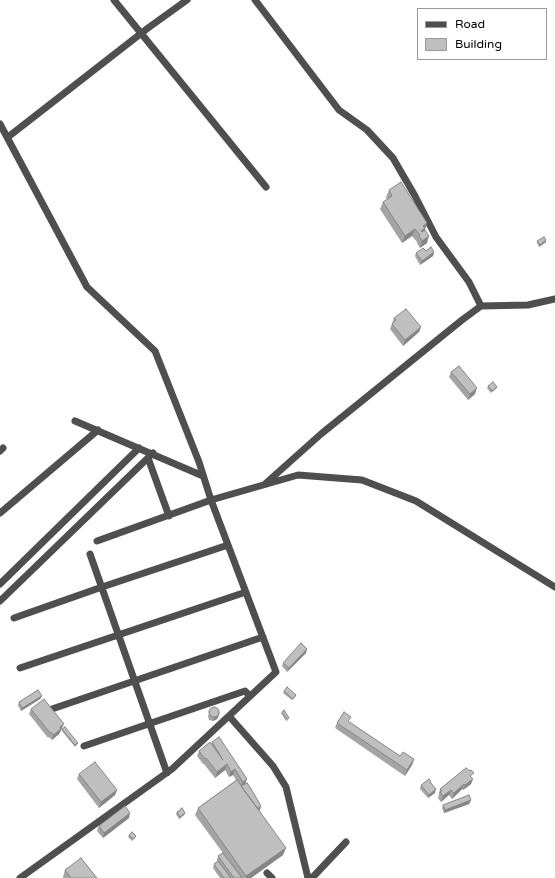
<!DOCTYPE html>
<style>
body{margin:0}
#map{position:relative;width:555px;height:878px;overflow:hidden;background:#fff;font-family:"Varela Round",sans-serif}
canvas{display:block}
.legend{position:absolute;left:417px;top:8px;width:130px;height:52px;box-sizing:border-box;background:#fff;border:1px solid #999;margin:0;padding:5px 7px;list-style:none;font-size:12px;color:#000}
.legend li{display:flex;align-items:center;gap:8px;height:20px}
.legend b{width:20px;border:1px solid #999}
</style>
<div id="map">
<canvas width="555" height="878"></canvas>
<ul class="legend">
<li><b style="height:5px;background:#4f4f4f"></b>Road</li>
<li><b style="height:11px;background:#bfbfbf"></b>Building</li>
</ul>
</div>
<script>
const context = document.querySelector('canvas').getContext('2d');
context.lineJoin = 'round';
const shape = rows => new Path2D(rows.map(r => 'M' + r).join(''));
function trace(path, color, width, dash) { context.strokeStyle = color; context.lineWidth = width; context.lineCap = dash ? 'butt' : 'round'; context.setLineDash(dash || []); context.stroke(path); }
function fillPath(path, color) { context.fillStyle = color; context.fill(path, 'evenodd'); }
trace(shape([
 [114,0,266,187],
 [255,0,339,110,367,130,393,158,415,196,436,237,469,282,481,306],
 [0,124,87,287,155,351,199,462,211,500,276,672,172,769,20,878],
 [8,137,148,28,187,0],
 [75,421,203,476],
 [0,451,3,448],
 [148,458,169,516],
 [265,484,321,434,462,320,481,306,528,305,555,299],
 [0,513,98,430],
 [97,541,211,500,298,475,362,480,416,501,555,587],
 [90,554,167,773],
 [0,584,139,448],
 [0,601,153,453],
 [14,618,102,587,228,545],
 [20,668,246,592],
 [52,709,263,637],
 [229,716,273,766,286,787,308,878],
 [84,746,245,691,250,696],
 [267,873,272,878],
 [312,878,346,842]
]), '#4f4f4f', 7);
fillPath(shape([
 [389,190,425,230,427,243,420,248,417,243,417,242,412,236,402,243,380,209,383,202,387,199,386,197],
 [537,241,546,242,539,247,537,243],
 [426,251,434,252,433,256,420,265,415,256,416,253],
 [394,318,421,327,419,332,403,346,390,329],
 [451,372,475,394,468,400,449,377],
 [488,386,497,387,496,389,491,393,487,388],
 [306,653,287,672,282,666,283,663],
 [284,691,296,695,295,697,292,700,283,693],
 [42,696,40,699,21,711,18,705,19,702],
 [211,708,220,713,217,719,213,721,209,720,208,716],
 [31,709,62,729,59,734,52,740,49,737,48,738,29,714],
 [282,712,288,720,286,721,281,713],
 [349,722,400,756,414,759,412,765,405,776,335,728,337,723],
 [62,729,78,743,77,745,75,747,62,731],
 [212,742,247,779,245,784,260,810,259,810,283,855,251,878,220,878,213,868,214,864,218,861,217,860,218,856,223,853,195,815,198,808,236,780,233,775,229,777,225,770,215,778,204,764,203,764,197,756,199,751,211,744],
 [79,774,117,790,115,795,99,808,77,779],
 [472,778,471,784,463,790,462,789,452,799,449,795,441,802,438,798,440,789],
 [431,782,431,783,435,793,428,798,420,789,421,785],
 [471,800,469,804,444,813,442,808,443,805],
 [177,812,185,813,184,815,179,819,176,814],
 [129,818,103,838,97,831,99,826],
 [129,835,136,836,135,838,132,841,128,837],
 [65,870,97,878,63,878,63,877]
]), '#a4a4a4');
fillPath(shape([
 [427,223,425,230,420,235,423,226],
 [415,229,412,236,402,243,405,236],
 [429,236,427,243,420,248,422,241],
 [546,240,546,242,539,247,540,245],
 [434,252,433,256,420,265,422,261],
 [421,327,419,332,403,346,405,340],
 [477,388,475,394,468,400,470,394],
 [307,649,306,653,287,672,289,668],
 [42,696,40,699,21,711,22,708],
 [219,716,217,719,213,721,214,718],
 [64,724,59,734,52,740,53,735,60,727],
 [414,759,412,765,405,776,407,770],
 [227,764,225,770,215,778,217,772],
 [235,769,233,775,229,777,231,772],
 [247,779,245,784,241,787,243,782],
 [473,779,471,784,463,790,465,785],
 [464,784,462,789,452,799,454,793],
 [436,789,435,793,428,798,429,795],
 [117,790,115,795,99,808,101,802],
 [451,790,449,795,441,802,443,796],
 [471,800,469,804,444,813,445,810],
 [261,806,260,810,256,812,257,809],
 [130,813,129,818,103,838,104,833],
 [185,813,184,815,179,819,180,817],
 [286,848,283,855,251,878,246,878,246,876]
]), '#868686');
const building = shape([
 [401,182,427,223,423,226,425,228,421,231,422,232,425,230,429,236,422,241,419,236,420,235,415,229,405,236,383,202,392,196,389,190,401,182],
 [544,237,546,240,540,245,537,241,544,237],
 [431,247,434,252,422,261,416,253,423,248,426,251,431,247],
 [406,309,421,327,405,340,392,324,396,320,394,318,406,309],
 [459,366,477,388,470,394,451,372,459,366],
 [493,382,497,387,492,391,488,386,493,382],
 [301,643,307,649,289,668,283,663,301,643],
 [287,687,296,695,293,699,284,691,287,687],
 [38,690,42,696,22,708,19,702,38,690],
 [44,699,64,724,60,727,61,729,53,735,51,732,50,733,31,709,44,699],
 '209 712a5 5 0 1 1 10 0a5 5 0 1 1-10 0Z',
 [284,710,289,718,287,719,282,712,284,710],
 [344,712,351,717,348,721,400,756,403,752,414,759,407,770,337,723,344,712],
 [65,727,78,743,75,745,62,729,65,727],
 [219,737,247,779,243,782,235,769,231,772,227,764,217,772,206,758,205,759,199,751,210,742,223,760,212,742,219,737],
 [95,762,117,790,101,802,79,774,95,762],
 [466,768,470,771,471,770,474,773,470,776,473,779,465,785,464,784,454,793,451,790,443,796,440,792,442,791,440,789,466,768],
 [429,779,431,782,430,782,436,789,429,795,421,785,429,779],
 [237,780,286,848,246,876,198,808,237,780],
 [247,783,250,787,261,806,257,808,241,786,247,783],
 [469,795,471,800,445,810,443,805,469,795],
 [125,806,130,813,104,833,99,826,125,806],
 [182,808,185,813,180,817,177,812,182,808],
 [132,832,136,836,133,839,129,835,132,832],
 [223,853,242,878,234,878,218,856,223,853],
 [81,858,97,878,71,878,65,870,81,858],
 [218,861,231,878,224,878,214,864,218,861]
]);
fillPath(building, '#bfbfbf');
trace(building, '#868686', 1);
</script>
